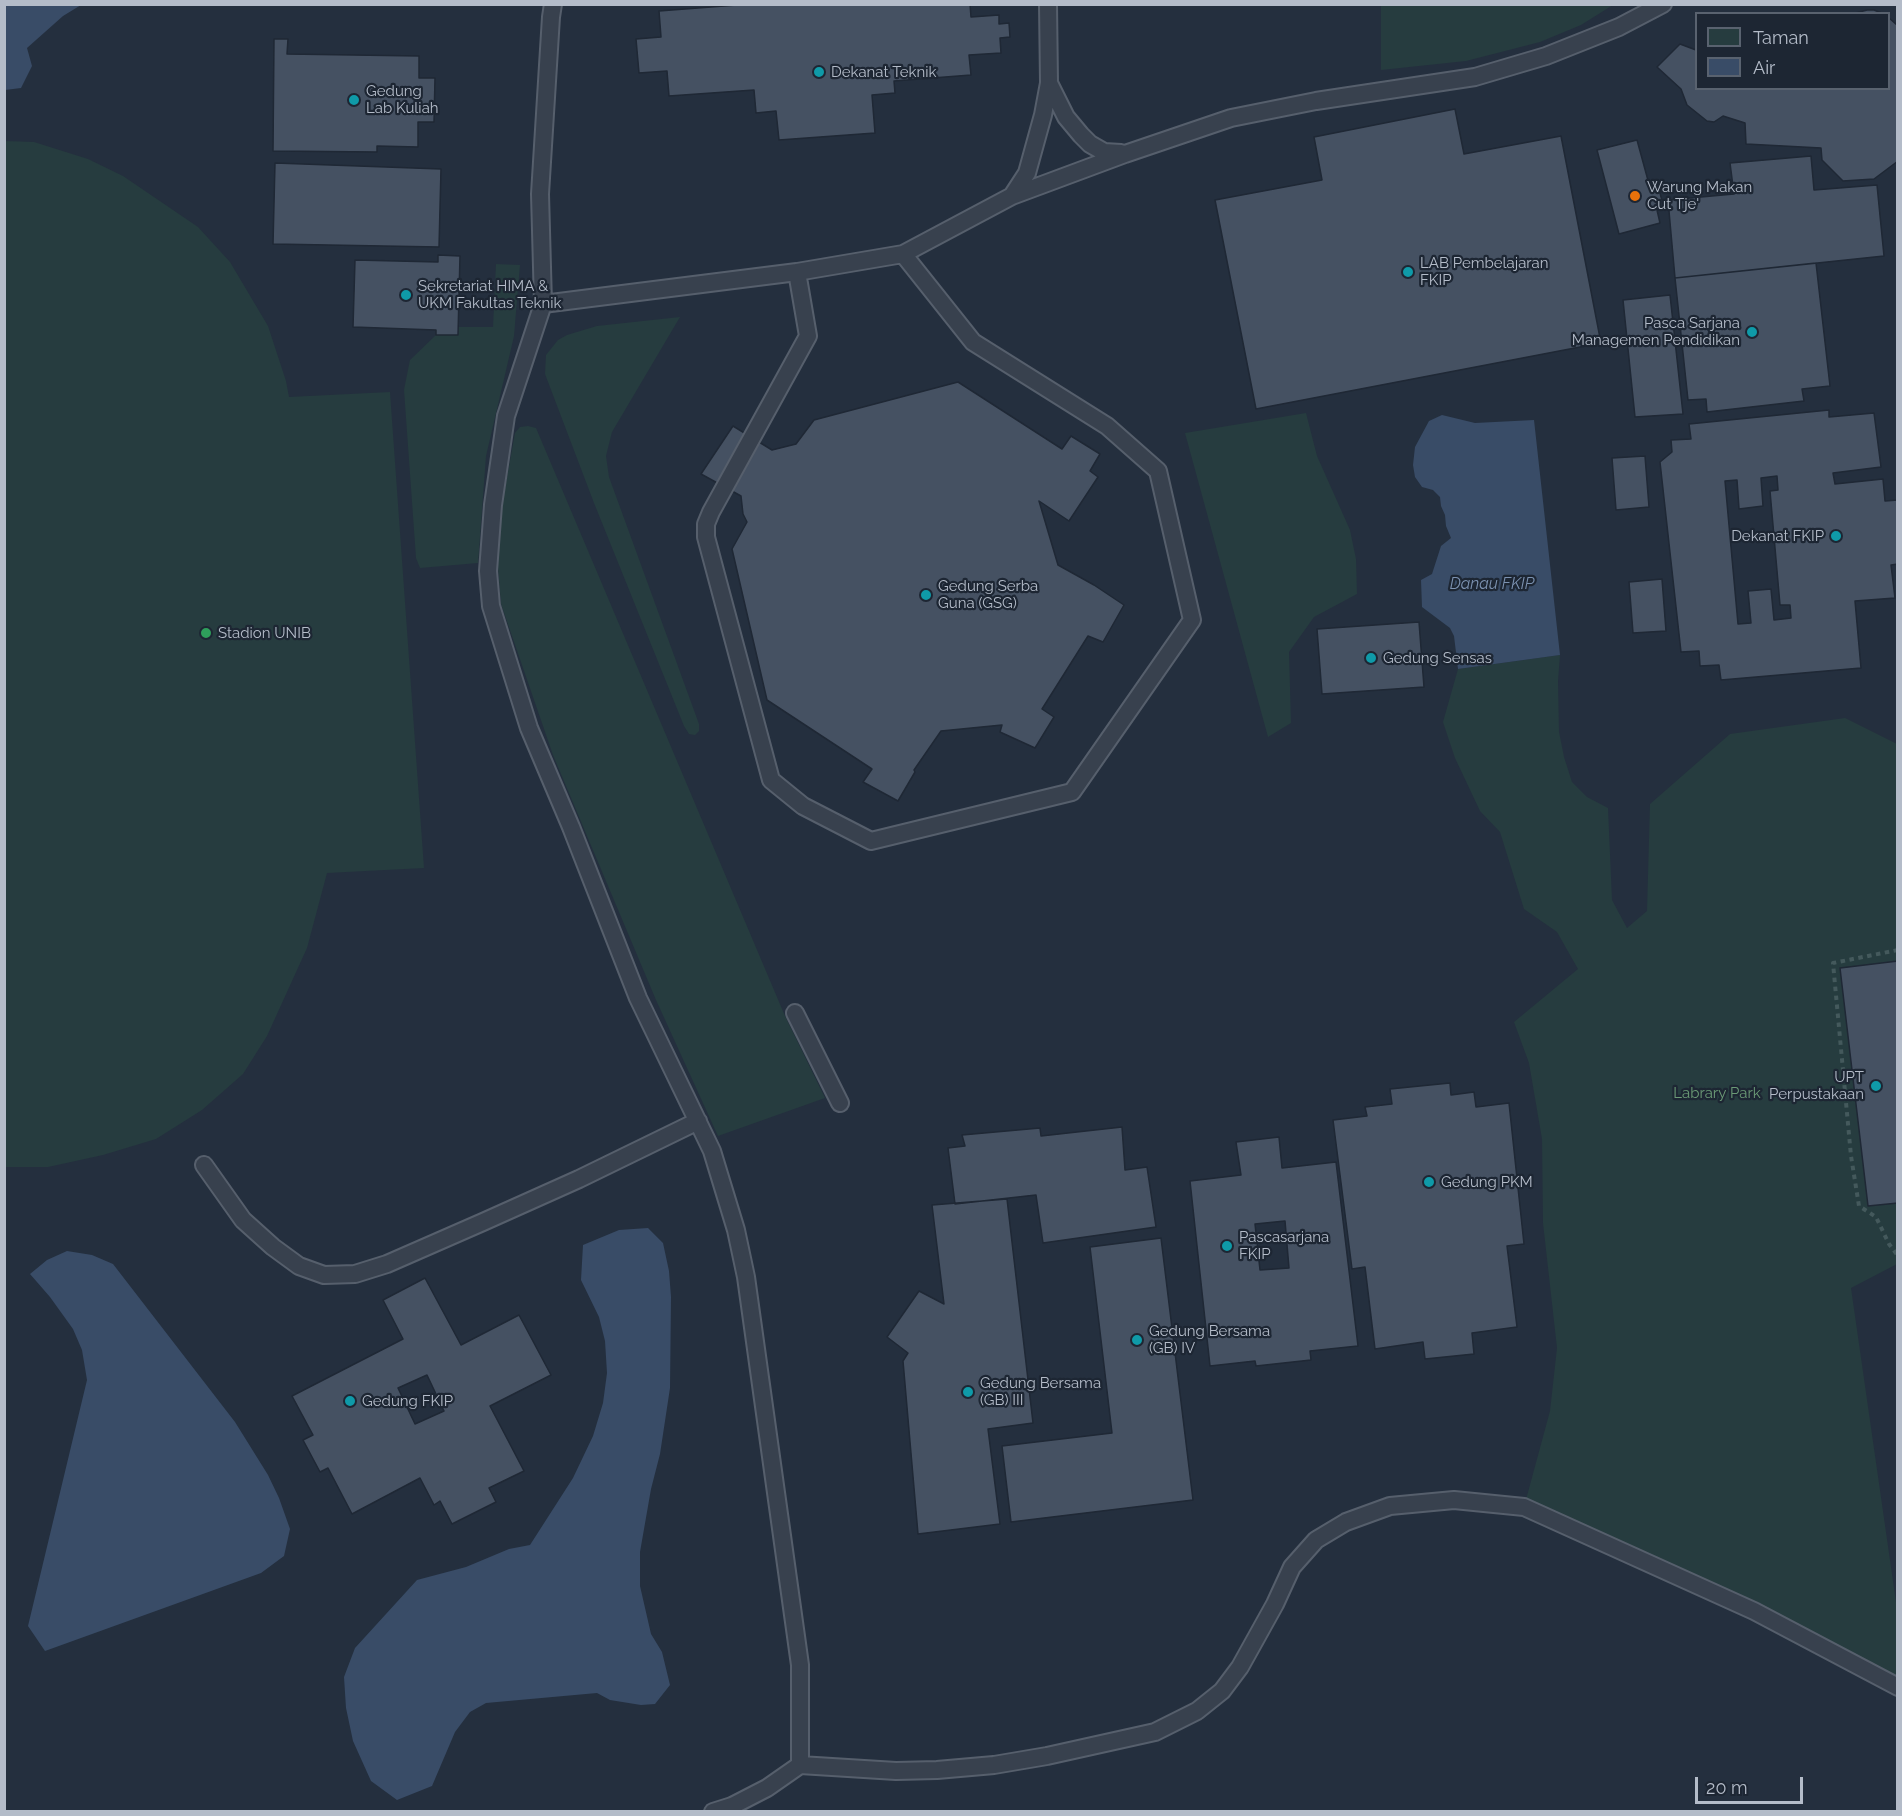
<!DOCTYPE html>
<style>
body{margin:0}
#map{position:relative;width:1902px;height:1816px;overflow:hidden;background:#242f3e;font-family:Raleway,sans-serif}
canvas{display:block}
.frame{position:absolute;inset:0;border:6px solid #b4bcc9;pointer-events:none}
.legend{position:absolute;left:1695px;top:12px;width:195px;height:78px;box-sizing:border-box;background:#1d2633;border:2px solid #59626f;margin:0;padding:8px 10px;list-style:none;font-size:18px;color:#b4bcc9}
.legend li{display:flex;align-items:center;gap:12px;height:30px}
.legend b{width:30px;border:2px solid #59626f}
.scale{position:absolute;left:1695px;top:1777px;width:108px;height:27px;box-sizing:border-box;border:3px solid #b4bcc9;border-top:0;padding-left:8px;font-size:18px;line-height:21px;white-space:nowrap;color:#b4bcc9;-webkit-text-stroke:4px #1d2633;paint-order:stroke}
</style>
<div id="map">
<canvas width="1902" height="1816"></canvas>
<div class="frame"></div>
<ul class="legend">
<li><b style="height:16px;background:#263c3f"></b>Taman</li>
<li><b style="height:16px;background:#394c67"></b>Air</li>
</ul>
<div class="scale">20 m</div>
</div>
<script>
const context = document.querySelector('canvas').getContext('2d');
context.lineJoin = 'round';
function fillPath(path, color) { context.fillStyle = color; context.fill(path, 'evenodd'); }
const shape = rows => new Path2D(rows.map(r => 'M' + r).join(''));
function trace(path, color, width, dash) { context.strokeStyle = color; context.lineWidth = width; context.lineCap = dash ? 'butt' : 'round'; context.setLineDash(dash || []); context.stroke(path); }
function drawText(font, color, halo, rows, align = 'center') {
  context.font = font + ' Raleway,sans-serif'; context.lineWidth = 4.5; context.setLineDash([]); context.textBaseline = 'middle'; context.strokeStyle = halo; context.fillStyle = color; for (const [text, x, y, turn = 0] of rows) {
    context.save(); context.translate(x, y); context.rotate((+turn || 0) * Math.PI / 180); context.textAlign = isNaN(turn) ? turn : align; if (halo) context.strokeText(text, 0, 0); context.fillText(text, 0, 0); context.restore();
  }
}
fillPath(shape([
 [1381,5,1613,5,1581,25,1540,42,1466,61,1381,70],
 [5,141,34,142,88,159,123,176,198,227,230,262,268,326,286,381,289,397,390,392,424,868,327,873,307,948,267,1036,243,1074,202,1110,156,1139,103,1155,48,1167,4,1167],
 [496,264,520,265,514,336,486,456,478,563,420,568,416,558,404,390,410,360,436,335,457,335,458,327,493,327],
 [680,317,612,432,606,456,609,477,699,724,699,731,695,735,689,734,684,726,594,503,545,374,546,355,558,340,567,335,597,326],
 [1306,413,1317,456,1350,530,1356,559,1357,594,1314,617,1289,652,1291,723,1268,737,1185,433],
 [528,426,536,428,785,1016,825,1098,718,1136,656,1000,553,755,501,604,498,568,498,527,515,433,520,427],
 [1560,655,1558,681,1559,732,1564,757,1572,782,1587,797,1608,808,1612,900,1627,928,1647,911,1650,804,1730,734,1845,718,1897,744,1897,1264,1851,1288,1897,1609,1897,1687,1524,1507,1550,1411,1557,1348,1543,1223,1542,1139,1529,1063,1514,1022,1578,969,1557,932,1524,909,1500,832,1480,811,1455,758,1443,722,1458,669]
]), '#263c3f');
fillPath(shape([
 [4,5,81,5,63,16,27,48,32,66,21,88,5,90],
 [1442,415,1475,423,1534,420,1560,655,1458,669,1454,636,1450,628,1422,607,1421,580,1432,574,1441,546,1451,538,1446,526,1445,515,1441,506,1440,497,1433,490,1422,487,1415,477,1413,465,1415,447,1429,421],
 [648,1228,663,1243,669,1271,671,1297,670,1388,660,1454,651,1489,640,1552,640,1586,651,1634,662,1652,670,1685,655,1704,641,1705,610,1700,597,1693,486,1703,470,1712,455,1732,432,1786,397,1800,371,1781,353,1741,346,1708,344,1677,355,1648,417,1580,466,1567,509,1549,530,1545,573,1478,593,1436,603,1403,607,1373,605,1341,599,1317,581,1280,583,1245,619,1230],
 [67,1251,92,1255,113,1264,235,1422,268,1475,279,1498,290,1529,284,1556,261,1573,45,1651,28,1626,87,1380,82,1350,73,1329,50,1297,30,1274,47,1260]
]), '#394c67');
const building = shape([
 [750,4,970,4,971,17,999,15,999,24,1009,23,1010,37,1000,38,1001,53,969,55,971,75,894,81,895,93,872,95,875,133,779,140,776,111,756,113,754,90,669,96,667,71,639,73,636,39,661,37,659,11,750,4],
 [1867,10,1874,10,1884,14,1852,14,1867,10],
 [1888,17,1898,26,1898,161,1874,179,1843,181,1822,160,1821,148,1746,144,1745,123,1723,116,1714,122,1707,121,1687,105,1681,89,1657,67,1680,44,1696,50,1696,88,1888,88,1888,17],
 [274,39,288,39,287,54,419,56,419,78,435,78,434,122,418,122,418,147,377,146,377,152,273,151,274,39],
 [1455,109,1464,154,1561,136,1601,343,1256,409,1215,200,1322,180,1314,137,1455,109],
 [1637,140,1649,184,1657,182,1664,208,1657,210,1660,223,1619,234,1597,150,1637,140],
 [1811,156,1814,190,1877,185,1884,256,1675,278,1668,200,1734,194,1730,163,1811,156],
 [275,163,441,169,439,247,273,244,275,163],
 [438,255,460,256,458,335,436,335,436,330,353,327,355,260,438,262,438,255],
 [1816,263,1830,386,1802,389,1804,401,1707,412,1706,399,1688,400,1675,278,1816,263],
 [1670,295,1683,414,1635,417,1623,300,1670,295],
 [958,382,1062,449,1071,436,1100,454,1090,471,1098,477,1069,521,1039,501,1058,565,1094,585,1124,605,1103,642,1088,636,1042,709,1054,717,1035,748,1000,732,1002,725,941,731,914,770,915,772,898,801,863,782,872,769,767,700,732,549,747,522,743,514,741,496,701,474,733,426,772,450,796,444,814,420,958,382],
 [1829,410,1829,417,1874,413,1881,467,1833,473,1835,484,1883,479,1885,501,1898,500,1898,564,1891,565,1895,598,1855,601,1861,668,1721,680,1719,665,1700,666,1699,651,1681,652,1660,462,1672,452,1671,440,1691,439,1689,424,1829,410],
 [1777,476,1778,490,1770,491,1780,605,1790,605,1791,618,1774,620,1771,589,1748,591,1751,623,1738,624,1725,481,1737,480,1739,509,1763,506,1761,478,1777,476],
 [1645,456,1649,507,1616,510,1612,458,1645,456],
 [1662,579,1666,631,1633,633,1629,582,1662,579],
 [1419,622,1424,687,1322,694,1317,629,1419,622],
 [1898,961,1898,1203,1868,1206,1840,968,1898,961],
 [1450,1083,1451,1095,1474,1092,1476,1107,1509,1103,1524,1244,1507,1246,1517,1327,1472,1333,1474,1354,1425,1359,1423,1342,1375,1349,1365,1267,1352,1269,1333,1120,1367,1116,1365,1107,1392,1104,1390,1089,1450,1083],
 [1122,1127,1125,1170,1147,1167,1156,1227,1043,1243,1036,1195,955,1204,948,1148,965,1146,962,1135,1040,1128,1041,1136,1122,1127],
 [1279,1137,1282,1168,1336,1162,1358,1346,1310,1351,1311,1360,1256,1366,1255,1361,1210,1366,1190,1181,1241,1175,1236,1142,1279,1137],
 [1285,1221,1289,1268,1260,1270,1255,1224,1285,1221],
 [1007,1199,1033,1423,988,1429,1000,1524,918,1534,903,1361,908,1353,887,1337,919,1291,944,1304,932,1205,1007,1199],
 [1161,1238,1193,1500,1011,1522,1002,1446,1112,1433,1090,1247,1161,1238],
 [425,1278,461,1345,519,1315,551,1375,490,1406,524,1471,489,1488,496,1502,452,1524,440,1501,434,1505,420,1478,352,1514,328,1468,320,1472,303,1440,313,1435,292,1396,403,1339,383,1300,425,1278],
 [427,1375,444,1411,415,1424,398,1388,427,1375]
]);
fillPath(building, '#455162');
trace(building, '#1f2835', 1.5);
const lane = shape([
 [1663,4,1619,27,1546,56,1475,77,1316,101,1231,118,1125,154,1012,196,903,254,797,272,543,304,506,416,493,505,488,571,491,606,529,728,571,827,638,998,712,1151,736,1230,746,1277,800,1665,800,1765,896,1771,937,1770,994,1765,1047,1756,1155,1732,1197,1711,1222,1691,1240,1667,1275,1604,1292,1567,1316,1540,1346,1522,1390,1506,1454,1500,1524,1507,1754,1611,1898,1687],
 [1049,83,1066,117,1081,135,1090,144,1104,152,1121,153],
 [1012,196,1027,173,1043,115,1049,83,1048,4],
 [797,272,808,336,711,512,706,524,706,537,771,780,803,806,871,841,1072,792,1192,620,1158,471,1107,426,973,342,903,254],
 [543,304,540,194,551,17,553,4],
 [795,1013,840,1103],
 [204,1165,243,1220,273,1247,299,1266,324,1275,355,1274,387,1264,483,1222,579,1179,698,1121],
 [713,1812,732,1806,767,1788,800,1765]
]);
trace(lane, '#565f6c', 20);
trace(shape([
 [1898,950,1833,963,1851,1156,1859,1206,1876,1217,1889,1244,1898,1256]
]), '#44595c', 4, [4.5, 4.5]);
trace(lane, '#38414e', 16);
for (const [x, y, r, color] of [
 [819,72,6,"#0f9aa8"],
 [354,100,6,"#0f9aa8"],
 [1635,196,6,"#e8710a"],
 [1408,272,6,"#0f9aa8"],
 [406,295,6,"#0f9aa8"],
 [1752,332,6,"#0f9aa8"],
 [1836,536,6,"#0f9aa8"],
 [926,595,6,"#0f9aa8"],
 [206,633,6,"#2e9e5b"],
 [1371,658,6,"#0f9aa8"],
 [1876,1086,6,"#0f9aa8"],
 [1429,1182,6,"#0f9aa8"],
 [1227,1246,6,"#0f9aa8"],
 [1137,1340,6,"#0f9aa8"],
 [968,1392,6,"#0f9aa8"],
 [350,1401,6,"#0f9aa8"]
]) { const dot = new Path2D(); dot.arc(x, y, r, 0, 2 * Math.PI); context.fillStyle = color; context.fill(dot); trace(dot, '#1d2633', 2); }
drawText('15px', '#b4bcc9', '#1d2633', [
 ["Dekanat Teknik",831,72],
 ["Gedung",366,91],
 ["Lab Kuliah",366,108],
 ["Warung Makan",1647,187],
 ["Cut Tje'",1647,204],
 ["LAB Pembelajaran",1420,263],
 ["FKIP",1420,280],
 ["Sekretariat HIMA &",418,286],
 ["UKM Fakultas Teknik",418,303],
 ["Pasca Sarjana",1740,323,"right"],
 ["Managemen Pendidikan",1740,340,"right"],
 ["Dekanat FKIP",1824,536,"right"],
 ["Gedung Serba",938,586],
 ["Guna (GSG)",938,603],
 ["Stadion UNIB",218,633],
 ["Gedung Sensas",1383,658],
 ["UPT",1864,1077,"right"],
 ["Perpustakaan",1864,1094,"right"],
 ["Gedung PKM",1441,1182],
 ["Pascasarjana",1239,1237],
 ["FKIP",1239,1254],
 ["Gedung Bersama",1149,1331],
 ["(GB) IV",1149,1348],
 ["Gedung Bersama",980,1383],
 ["(GB) III",980,1400],
 ["Gedung FKIP",362,1401]
], 'left');
drawText('15px', '#6b9a76', '#1d2633', [
 ["Labrary Park",1717,1093]
]);
drawText('italic 16px', '#7c92b1', '#1d2633', [
 ["Danau FKIP",1492,584]
]);
</script>
